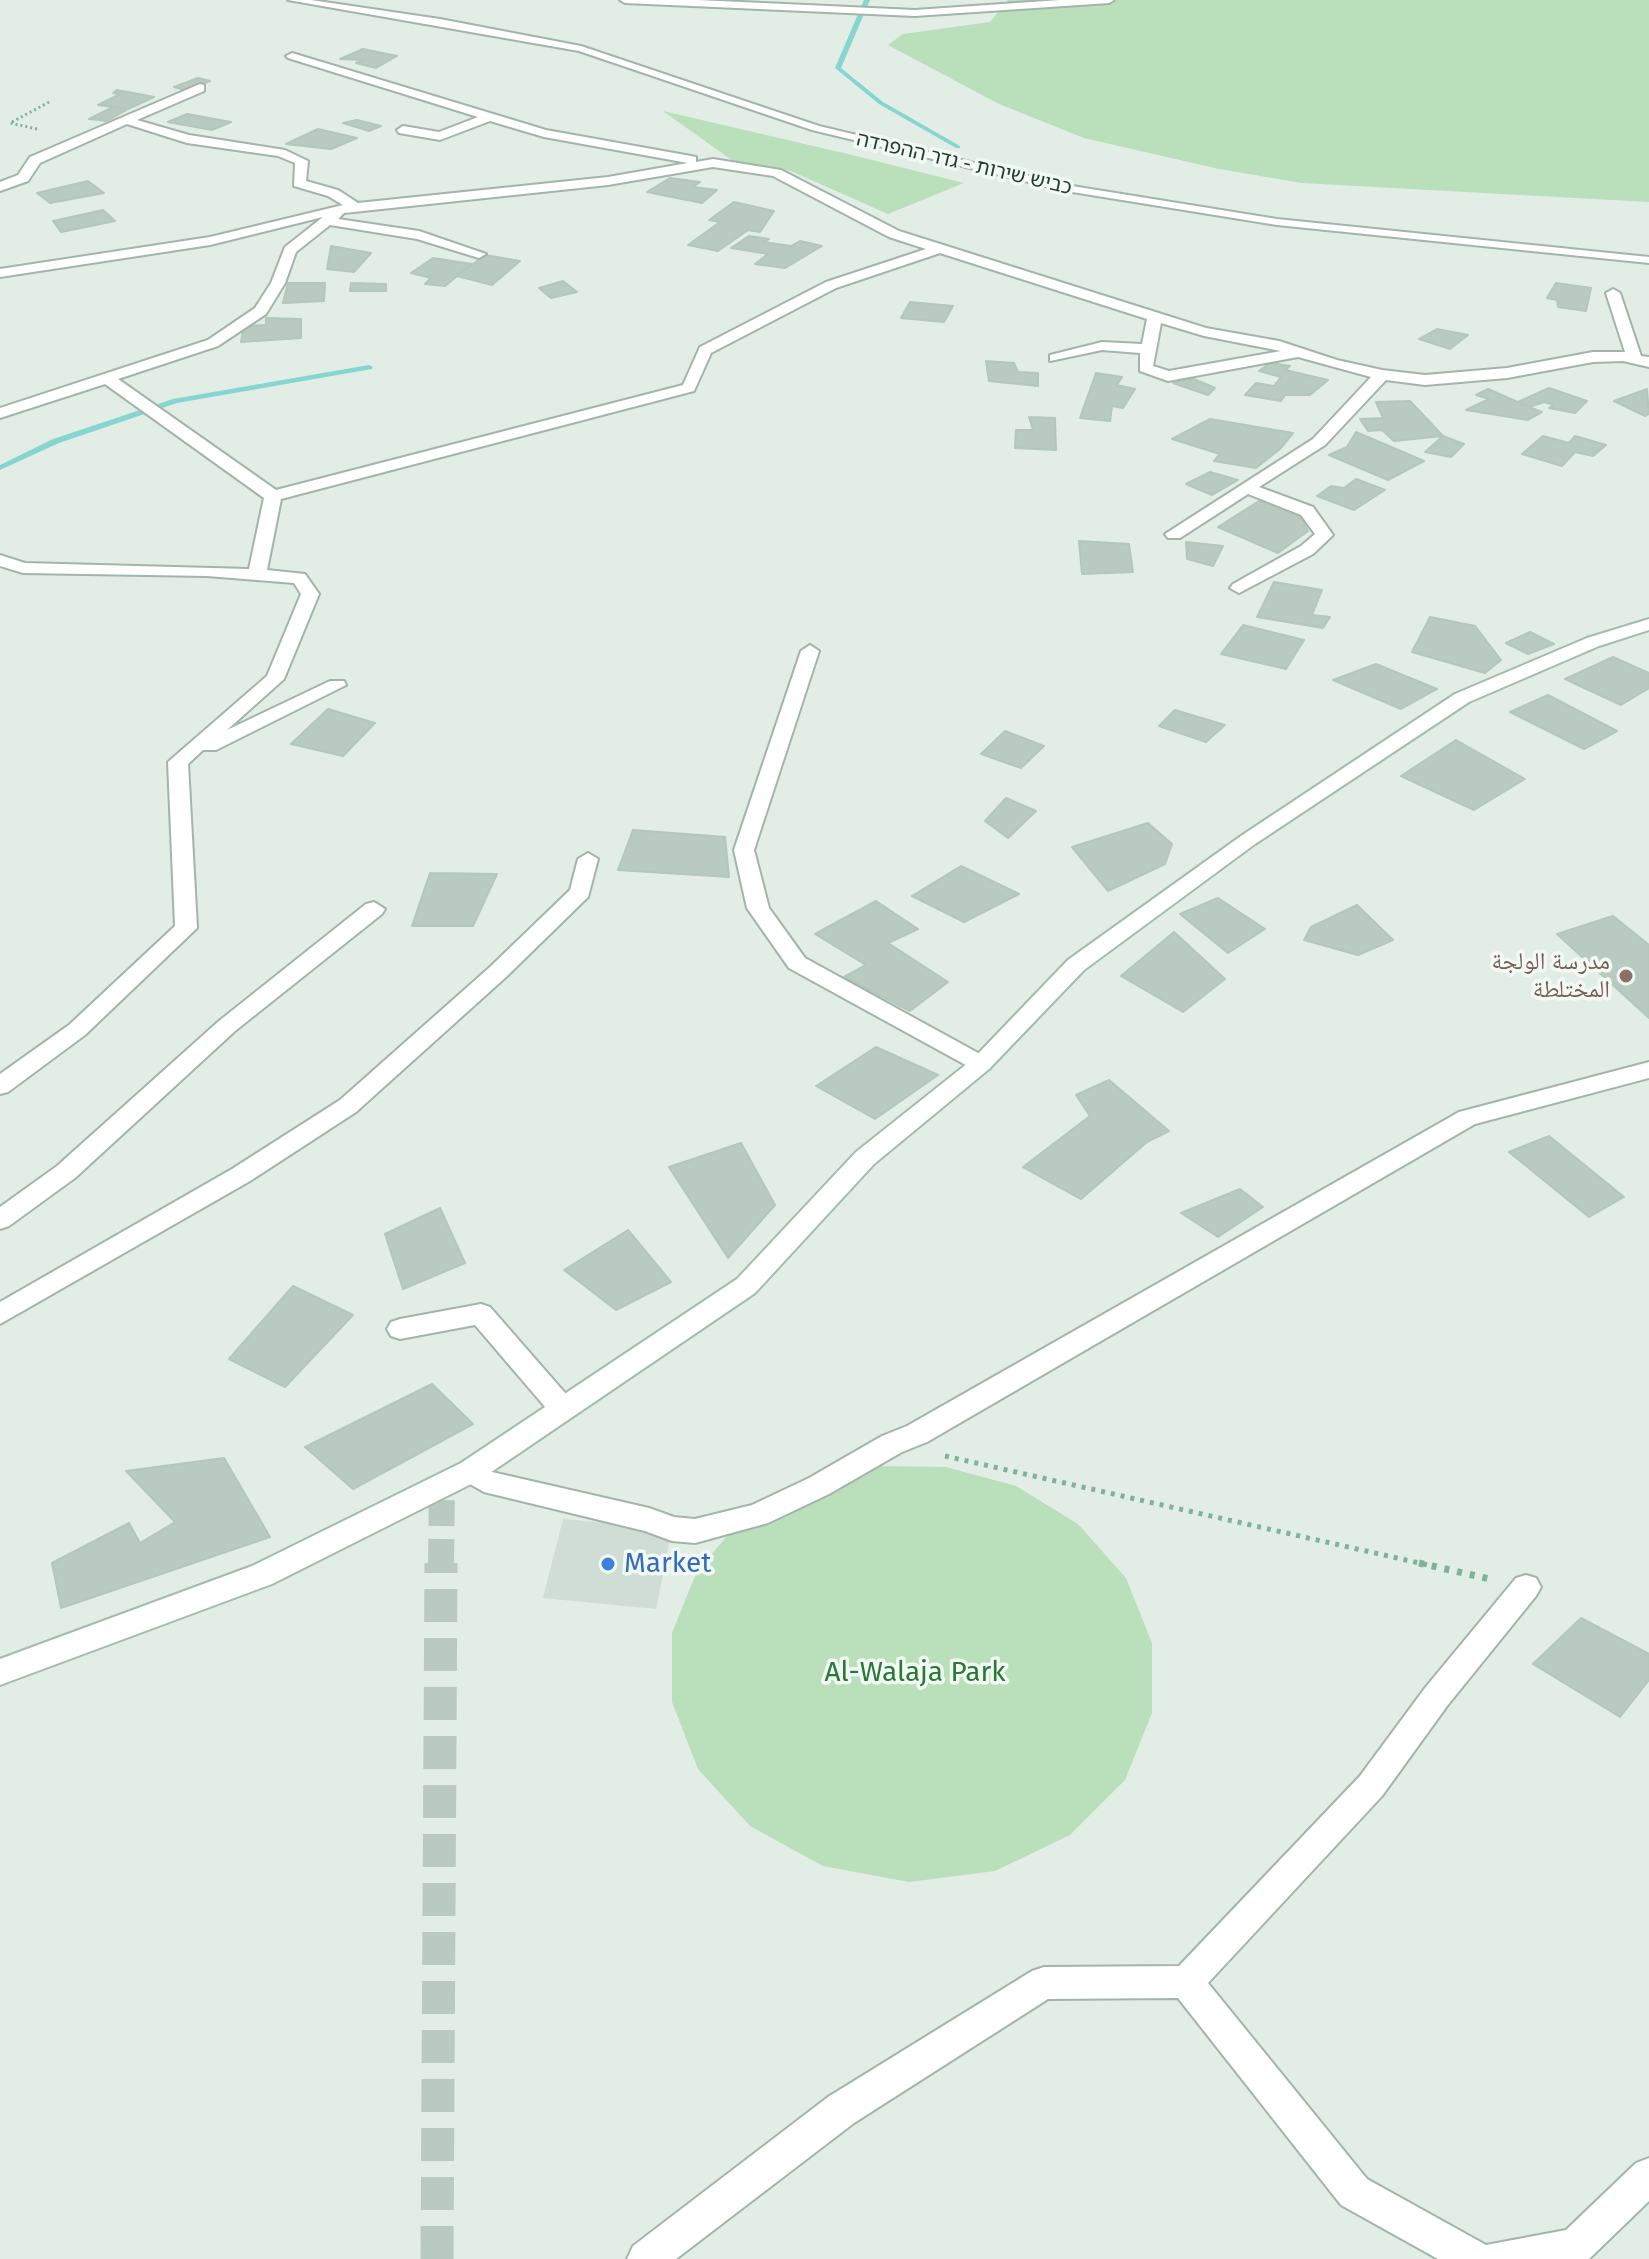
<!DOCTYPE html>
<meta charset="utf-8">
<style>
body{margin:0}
canvas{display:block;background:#e1ede5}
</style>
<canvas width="1649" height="2259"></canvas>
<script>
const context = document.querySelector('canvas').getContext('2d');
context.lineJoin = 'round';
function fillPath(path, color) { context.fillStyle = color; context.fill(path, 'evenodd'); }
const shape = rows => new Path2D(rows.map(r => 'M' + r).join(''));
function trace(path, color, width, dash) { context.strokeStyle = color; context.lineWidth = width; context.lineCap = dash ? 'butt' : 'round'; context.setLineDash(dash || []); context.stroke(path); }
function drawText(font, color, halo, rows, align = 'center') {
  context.font = font + ' "Fira Sans","Noto Naskh Arabic","Noto Sans Hebrew",sans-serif'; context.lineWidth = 7; context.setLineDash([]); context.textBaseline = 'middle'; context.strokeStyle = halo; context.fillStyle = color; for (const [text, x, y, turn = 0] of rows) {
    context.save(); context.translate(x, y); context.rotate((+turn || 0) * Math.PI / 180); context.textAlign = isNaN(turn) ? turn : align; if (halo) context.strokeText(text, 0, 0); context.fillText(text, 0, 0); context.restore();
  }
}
fillPath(shape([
 [563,1519,672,1529,656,1609,543,1598]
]), '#cfddd4');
fillPath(shape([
 [1008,0,1649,0,1649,202,1302,183,1219,169,1084,138,999,104,888,45,903,34,990,22],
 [663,111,852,155,964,183,888,214,791,171,733,161],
 [873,1466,946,1467,1016,1486,1078,1524,1126,1578,1152,1643,1152,1713,1125,1780,1070,1835,995,1871,909,1882,823,1866,750,1826,698,1769,672,1702,672,1633,697,1571,742,1519]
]), '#b9dfbb');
fillPath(shape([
 [864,0,870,0,841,68,883,102,960,146,960,148,956,148,879,104,835,68,864,0],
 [369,365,373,367,372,369,177,403,59,443,0,470,0,465,53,439,173,399,369,365]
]), '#86d5d0');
const building = shape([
 [363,49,397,56,376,68,356,63,364,60,340,59,363,49],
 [198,78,210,81,185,90,174,87,198,78],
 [117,90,154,97,128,109,98,105,120,94,113,93,117,90],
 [113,107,128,109,107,121,89,119,113,107],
 [187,114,231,122,212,130,168,122,187,114],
 [357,120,381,126,369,131,343,123,357,120],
 [318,129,357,138,331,149,286,144,318,129],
 [670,178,700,182,693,187,717,190,702,203,647,192,670,178],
 [88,181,104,193,50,203,37,193,88,181],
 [734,202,774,211,760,232,748,230,718,251,688,245,720,222,709,220,734,202],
 [103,210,115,221,61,232,53,221,103,210],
 [749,236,769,239,763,242,791,246,800,241,822,246,785,268,755,264,768,254,731,248,749,236],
 [331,246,371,253,354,272,327,269,331,246],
 [485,255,520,261,492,285,457,276,485,255],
 [433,258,472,264,445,286,425,284,431,278,411,273,433,258],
 [563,281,577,292,551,298,539,288,563,281],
 [288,283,325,283,324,301,283,303,288,283],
 [351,283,386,284,386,291,350,291,351,283],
 [1556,283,1591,288,1586,311,1558,307,1557,300,1547,298,1556,283],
 [910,302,953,306,944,322,901,318,910,302],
 [266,318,301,319,301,338,241,342,244,326,266,325,266,318],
 [1437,329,1468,335,1450,349,1419,339,1437,329],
 [986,361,1014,363,1018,372,1038,373,1038,386,989,381,986,361],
 [1270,363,1290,366,1285,370,1328,380,1310,395,1285,395,1281,401,1245,395,1256,383,1274,386,1281,377,1259,371,1270,363],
 [1096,373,1122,377,1117,385,1135,389,1123,408,1112,406,1110,421,1080,418,1096,373],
 [1194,379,1215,388,1208,395,1173,383,1194,379],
 [1549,388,1587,401,1575,413,1549,408,1554,405,1544,402,1529,407,1518,402,1549,388],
 [1488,389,1529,407,1542,412,1528,420,1466,410,1489,399,1476,395,1488,389],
 [1647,389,1649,414,1645,416,1614,401,1647,389],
 [1410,401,1443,436,1394,441,1382,430,1368,431,1360,419,1383,418,1376,402,1410,401],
 [1029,417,1055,418,1056,450,1015,448,1016,430,1033,430,1029,417],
 [1210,419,1269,429,1293,433,1280,449,1256,468,1214,461,1220,454,1172,439,1210,419],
 [1356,432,1424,461,1388,480,1329,455,1347,447,1356,432],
 [1443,436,1464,444,1451,457,1425,452,1443,436],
 [1543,436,1569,443,1575,436,1606,445,1593,456,1575,452,1562,466,1522,454,1543,436],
 [1210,472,1238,480,1212,495,1186,484,1210,472],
 [1356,479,1385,490,1354,510,1317,496,1331,486,1344,488,1356,479],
 [1259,501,1299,515,1308,531,1278,553,1218,527,1259,501],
 [1079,541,1129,544,1133,572,1082,574,1079,541],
 [1186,542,1223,546,1213,566,1187,559,1186,542],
 [1274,582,1322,590,1312,615,1330,617,1323,628,1257,617,1274,582],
 [1430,617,1475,626,1501,660,1485,673,1412,652,1430,617],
 [1243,625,1304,640,1286,669,1221,654,1243,625],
 [1530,632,1554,644,1528,654,1506,643,1530,632],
 [1613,657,1649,673,1649,688,1621,705,1565,679,1613,657],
 [1376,664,1437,689,1401,709,1333,680,1376,664],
 [1548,695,1617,731,1584,749,1510,712,1548,695],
 [328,709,375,723,343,756,291,744,328,709],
 [1175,710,1225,725,1206,742,1159,726,1175,710],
 [1005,731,1044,746,1021,768,981,754,1005,731],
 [1456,740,1525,779,1474,810,1401,776,1456,740],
 [1006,798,1036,811,1008,838,985,821,1006,798],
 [1148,823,1172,844,1165,864,1108,891,1072,847,1148,823],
 [633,830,725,837,729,877,618,870,633,830],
 [961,866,1019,894,964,922,912,896,961,866],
 [430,873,497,874,473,926,412,926,430,873],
 [1218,898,1265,929,1228,953,1180,914,1218,898],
 [876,901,918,929,888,943,948,982,910,1011,844,977,866,965,815,934,876,901],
 [1357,905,1393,940,1358,955,1304,940,1311,927,1357,905],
 [1613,916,1649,945,1649,1018,1557,934,1613,916],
 [1174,932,1225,979,1183,1012,1121,976,1174,932],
 [876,1047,938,1075,875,1119,816,1086,876,1047],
 [1109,1080,1169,1131,1147,1142,1081,1199,1023,1167,1090,1116,1076,1095,1109,1080],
 [1549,1136,1624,1197,1589,1217,1509,1152,1549,1136],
 [741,1143,775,1205,728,1258,669,1167,741,1143],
 [1240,1189,1263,1207,1218,1237,1181,1213,1240,1189],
 [440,1208,465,1263,403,1289,385,1234,440,1208],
 [628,1230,671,1282,616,1310,564,1270,628,1230],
 [293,1286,353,1315,285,1387,229,1359,293,1286],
 [432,1384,473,1424,353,1489,305,1447,432,1384],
 [224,1458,270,1537,61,1608,52,1563,129,1523,140,1543,175,1522,126,1471,224,1458],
 [1581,1618,1649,1654,1649,1680,1620,1717,1533,1664,1581,1618]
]);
fillPath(building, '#b9cbc0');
trace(building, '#b3c7ba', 2);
trace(shape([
 [441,1565,442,1485]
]), '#bacac1', 26, [26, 13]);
trace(shape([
 [437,2259,441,1563]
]), '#bacac1', 33, [33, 16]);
const lane = shape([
 [288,0,311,0,440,19,581,46,819,126,1066,185,1277,219,1649,257,1649,263,1277,225,1066,191,812,130,579,51,288,0]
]);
const street = shape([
 [620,0,698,0,915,10,1060,0,1114,0,1109,3,915,16,625,3,620,0],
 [292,53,546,130,691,156,696,157,696,162,713,159,781,170,899,231,1206,328,1279,341,1337,360,1382,370,1425,375,1507,368,1593,352,1625,352,1606,293,1613,289,1620,293,1641,356,1649,357,1649,367,1623,361,1593,362,1507,378,1425,385,1386,380,1325,445,1259,487,1313,507,1333,535,1313,554,1239,593,1230,588,1233,584,1301,546,1315,534,1301,515,1248,494,1180,538,1168,538,1165,534,1313,439,1371,377,1298,357,1168,381,1140,371,1140,353,1102,350,1050,361,1050,355,1102,342,1142,344,1147,319,940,253,836,288,711,353,694,391,281,499,267,570,305,574,319,594,284,679,227,730,330,681,344,681,346,685,216,750,203,750,188,764,197,928,85,1035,8,1092,0,1094,0,1074,69,1025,175,926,168,762,267,676,301,594,294,583,207,576,23,573,0,566,0,555,25,563,249,569,264,498,105,384,0,418,0,408,208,340,255,308,271,283,285,247,323,217,210,245,0,277,0,269,210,237,343,205,328,196,294,186,295,163,278,156,187,143,127,124,40,163,28,181,0,191,0,182,18,175,30,157,200,84,204,85,204,91,137,120,189,135,285,150,308,161,306,181,338,190,358,203,608,177,688,163,544,137,490,121,440,140,399,133,397,130,403,126,439,132,478,117,288,58,286,56,292,53],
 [713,167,773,176,889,237,926,249,826,282,700,347,683,385,276,490,118,379,218,346,266,314,285,283,296,252,330,225,417,239,479,258,486,254,419,231,338,219,344,213,608,185,713,167],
 [1161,323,1204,336,1281,351,1169,371,1153,366,1161,323],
 [810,645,819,651,754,850,769,908,805,958,989,1059,993,1064,989,1069,973,1069,789,968,747,908,734,850,801,651,810,645],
 [588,853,598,859,588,897,506,977,356,1112,250,1181,0,1324,0,1302,232,1169,340,1100,490,967,570,890,578,859,588,853],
 [374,902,385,909,382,914,235,1031,75,1178,9,1226,0,1229,0,1207,57,1166,219,1021,366,904,374,902],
 [1649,1062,1649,1078,1475,1124,927,1442,902,1452,829,1494,768,1523,695,1543,672,1541,645,1531,484,1492,461,1479,457,1471,461,1463,471,1460,492,1472,649,1508,674,1517,695,1519,752,1505,809,1478,882,1436,907,1426,1459,1112,1649,1062],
 [481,1304,490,1307,572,1401,576,1408,572,1415,562,1419,552,1415,475,1325,400,1339,391,1336,387,1329,391,1322,400,1319,481,1304],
 [1526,1575,1536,1578,1541,1587,1536,1596,1447,1706,1382,1796,1208,1983,1367,2179,1486,2245,1566,2230,1636,2163,1649,2158,1649,2201,1589,2259,1438,2259,1341,2205,1178,1998,1048,1999,854,2123,676,2259,627,2259,633,2246,828,2097,1032,1971,1044,1967,1179,1966,1360,1776,1425,1688,1516,1578,1526,1575]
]);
const secondary = shape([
 [1649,619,1649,630,1599,646,1469,702,1255,844,1084,970,989,1069,874,1164,755,1293,481,1479,272,1584,0,1685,0,1659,252,1566,461,1463,737,1279,856,1152,973,1059,1068,960,1241,836,1455,694,1587,638,1649,619]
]);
trace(lane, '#a3b5ab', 4);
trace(street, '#a3b5ab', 4);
trace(secondary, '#a2bcad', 4);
trace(shape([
 [37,129,10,123,51,101]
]), '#80b297', 3, [2, 3]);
trace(shape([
 [945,1456,1428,1565]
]), '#80b297', 5, [4, 6]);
trace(shape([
 [1419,1563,1490,1579]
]), '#80b297', 7, [5, 8]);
fillPath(lane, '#fff');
fillPath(street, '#fff');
fillPath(secondary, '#fff');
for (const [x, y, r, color] of [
 [1626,976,8,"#8d6e63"],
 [608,1564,8,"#3f7fe0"]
]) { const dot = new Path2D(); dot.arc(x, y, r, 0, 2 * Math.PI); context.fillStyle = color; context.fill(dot); trace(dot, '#f2f9f4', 3); }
drawText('20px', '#203e30', '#f2f9f4', [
 ["כביש שירות - גדר ההפרדה",964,164,13]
]);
drawText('24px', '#785e54', '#f2f9f4', [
 ["مدرسة الولجة",1610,962],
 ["المختلطة",1610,990]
], 'right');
drawText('28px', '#366cbe', '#f2f9f4', [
 ["Market",624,1564]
], 'left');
drawText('28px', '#287836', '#f2f9f4', [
 ["Al-Walaja Park",915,1673]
]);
</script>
